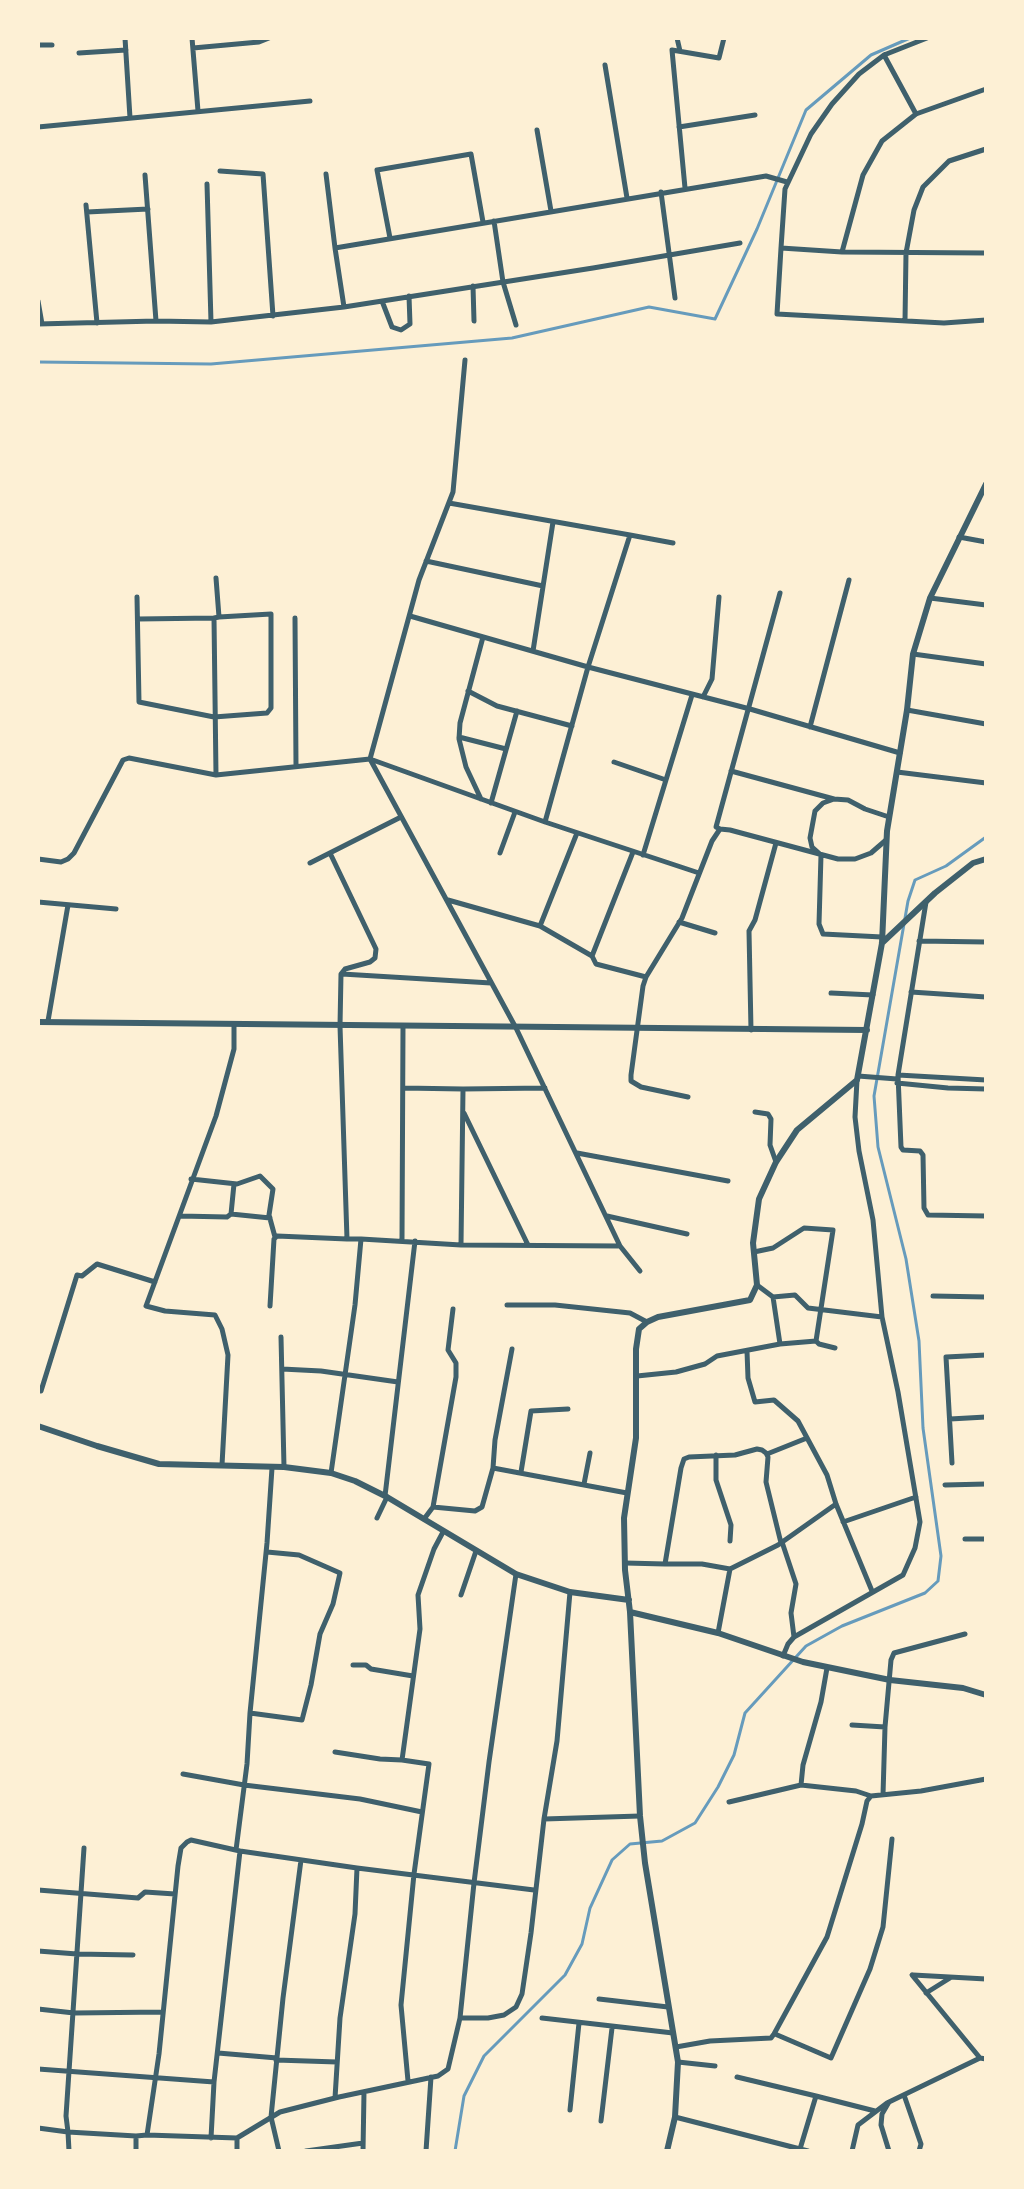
<!DOCTYPE html>
<html>
<head>
<meta charset="utf-8">
<style>
  body { margin:0 }
  #map { position:relative; width:1024px; height:2189px; overflow:hidden; background:#fdf0d5; font-family:"Times New Roman",serif }
  canvas { display:block }
  .frame { position:absolute; inset:0; border:40px solid #fdf0d5; pointer-events:none }
</style>
</head>
<body>
<div id="map">
<canvas width="1024" height="2189"></canvas>
<div class="frame"></div>
</div>
<script>
const g = document.querySelector('canvas').getContext('2d');
g.lineJoin = 'round';
const toPath = rows => new Path2D(rows.map(r => 'M' + r).join(''));
function stroke(path, color, width, dash) { g.strokeStyle = color; g.lineWidth = width; g.lineCap = dash ? 'butt' : 'round'; g.setLineDash(dash || []); g.stroke(path); }
stroke(toPath([
  [38,362,211,364,512,338,649,307,715,319,757,229,806,110,871,55,910,38],
  [455,2151,464,2096,484,2056,565,1975,582,1944,590,1908,612,1860,630,1844,662,1841,695,1823,718,1787,734,1755,745,1713,806,1646,842,1626,925,1593,938,1581,941,1556,923,1428,919,1341,906,1259,878,1147,874,1096,908,901,915,880,946,866,986,837]
]), '#669bbc', 3);
stroke(toPath([
  [125,38,130,118],
  [192,38,198,111],
  [677,38,680,51],
  [38,45,52,45],
  [193,48,259,42,269,38],
  [79,53,126,50],
  [884,55,927,38],
  [605,65,627,198],
  [986,89,916,114,882,141,863,175,842,252,986,253],
  [38,127,310,101],
  [679,127,755,115],
  [537,130,551,211],
  [220,171,263,174,273,316],
  [326,174,335,248],
  [145,175,156,321],
  [207,184,211,322],
  [685,188,672,50,719,58,724,38],
  [661,192,675,298],
  [86,205,97,323],
  [87,212,148,209],
  [494,221,503,282,516,325],
  [390,238,377,170,471,154,483,222],
  [781,248,777,314,944,323,986,320],
  [842,252,781,248,785,189,811,134,832,104,859,74,884,55,916,114],
  [473,286,474,321],
  [38,301,42,324],
  [382,301,392,327,401,330,410,324,409,296],
  [344,307,593,268,740,243],
  [905,321,906,253,914,210,923,187,949,161,986,149],
  [38,324,156,321,211,322,344,307,335,248,766,176,787,182],
  [449,503,630,535,588,667,545,822,699,873],
  [630,535,673,543],
  [959,537,986,542],
  [426,561,543,586],
  [216,578,219,617,214,618,216,775],
  [137,597,139,702,214,717,267,713,271,708,271,614,219,617],
  [930,598,986,605],
  [410,616,588,667,750,709,900,753],
  [295,618,296,766],
  [138,619,214,618],
  [533,651,553,522],
  [913,654,986,664],
  [468,691,497,706,572,726],
  [703,697,712,679,719,597],
  [907,710,986,724],
  [810,727,849,580],
  [459,737,506,749],
  [614,762,666,780],
  [731,771,834,799],
  [897,772,986,783],
  [481,799,466,767,459,739,460,723,483,637],
  [491,803,517,711],
  [720,829,716,827,780,593],
  [577,833,540,926,592,956],
  [633,852,592,956,596,964,646,977],
  [330,853,376,949,375,958,370,962,345,969,341,974,340,1026,347,1239,361,1239,355,1305,331,1473],
  [500,853,515,812],
  [643,855,692,695],
  [38,859,61,862,68,859,74,853,123,760,129,758,216,775,370,759,545,822],
  [310,863,401,817],
  [448,900,540,926],
  [38,902,116,909],
  [926,902,898,1075,901,1147,903,1150,920,1151,923,1155,924,1208,928,1215,986,1216],
  [679,922,715,933],
  [882,937,823,934,819,924,821,855,812,847,810,838,815,811,823,803,834,799,848,800,865,809,889,817],
  [919,941,986,942],
  [342,974,491,983],
  [911,992,986,997],
  [831,993,873,995],
  [48,1021,68,905],
  [751,1030,749,931,755,920,776,843],
  [898,1075,986,1080],
  [858,1076,897,1079],
  [897,1083,948,1088,986,1089],
  [403,1088,463,1089],
  [688,1097,641,1087,631,1081,631,1075,643,986,646,977,682,918,712,841,720,829,730,830,838,859,855,859,871,853,886,840],
  [755,1112,768,1114,771,1119,770,1145,776,1162],
  [464,1113,528,1245],
  [577,1153,728,1181],
  [191,1179,237,1184,260,1176,273,1189,269,1215,275,1237],
  [231,1214,234,1184],
  [180,1216,227,1217,231,1214,270,1218],
  [607,1216,687,1234],
  [361,1239,461,1245,620,1246,516,1028,370,759,419,580,453,492,465,360],
  [402,1240,403,1026],
  [461,1245,463,1089,545,1088],
  [620,1246,640,1271],
  [754,1252,773,1248,804,1228,833,1230,816,1341],
  [933,1296,986,1297],
  [773,1297,795,1295,808,1308,882,1317],
  [507,1305,555,1305,630,1313,647,1322],
  [270,1306,274,1239,277,1236,347,1239],
  [281,1337,284,1467],
  [780,1344,816,1341,819,1344,835,1348],
  [747,1351,748,1378,755,1402,774,1400,798,1421,827,1475,836,1504,872,1591],
  [282,1369,321,1371,398,1382],
  [637,1376,676,1372,705,1364,717,1356,780,1344,773,1297,757,1285],
  [41,1391,77,1275,82,1276,97,1264,155,1282],
  [950,1419,986,1417],
  [767,1454,807,1438],
  [716,1455,716,1480,731,1525,730,1541],
  [952,1463,946,1357,986,1355],
  [222,1465,228,1355,222,1329,215,1315,165,1311,146,1306,216,1116,234,1049,234,1024],
  [493,1468,495,1440,512,1349],
  [521,1472,531,1411,568,1409],
  [584,1484,590,1453],
  [945,1485,986,1484],
  [385,1496,415,1241],
  [433,1507,456,1377,456,1363,448,1350,453,1309],
  [377,1518,387,1497],
  [424,1519,433,1507,475,1511,482,1507,493,1468,627,1493],
  [843,1522,916,1497],
  [965,1539,986,1539],
  [782,1542,796,1584,791,1613,794,1637],
  [625,1563,665,1564,681,1468,684,1459,689,1457,735,1455,757,1449,762,1450,766,1453,768,1457,766,1482,781,1543],
  [665,1564,702,1564,730,1569],
  [461,1595,476,1551],
  [718,1633,730,1569,778,1545,836,1504],
  [783,1656,788,1644,794,1637,903,1575,915,1548,920,1522,898,1392,882,1317,873,1220,859,1151,855,1117,857,1080],
  [353,1665,366,1665,371,1669,413,1676],
  [250,1713,302,1720,311,1685,320,1634,333,1604,340,1573,299,1555,267,1552],
  [852,1725,885,1727],
  [335,1752,380,1759,402,1760],
  [183,1774,244,1785,360,1799,422,1812],
  [801,1785,856,1791,871,1796],
  [883,1795,885,1727,891,1660,894,1653,965,1634],
  [729,1802,801,1785,803,1765,821,1702,827,1668],
  [544,1819,640,1816],
  [84,1848,66,2116,68,2132,136,2136,147,2135,237,2138,280,2112,339,2097,438,2076,448,2069,460,2018,488,2018,504,2015,516,2007,522,1994,531,1933,544,1819,557,1741,570,1592],
  [236,1850,247,1764,250,1713,267,1543,272,1468],
  [38,1890,138,1898,145,1892,175,1894],
  [38,1951,77,1954,133,1955],
  [912,1975,980,2058],
  [913,1975,986,1979],
  [926,1993,950,1978],
  [599,1999,668,2007],
  [38,2009,74,2013,163,2012],
  [460,2018,474,1883,489,1762,516,1574],
  [542,2018,673,2033],
  [775,2034,831,2058,870,1969,883,1927,892,1839],
  [676,2047,710,2041,771,2038,774,2034,827,1937,862,1824,867,1801,871,1796,921,1791,986,1779],
  [218,2053,277,2058],
  [276,2060,337,2062],
  [678,2062,715,2066],
  [38,2069,214,2082],
  [737,2077,816,2096,800,2149],
  [408,2081,401,2005,414,1874,429,1764,402,1760,420,1629,418,1595,434,1549,443,1532],
  [904,2095,921,2144,919,2151],
  [816,2096,875,2111],
  [335,2098,340,2018,355,1914,357,1868],
  [570,2110,579,2023],
  [675,2117,808,2151],
  [601,2121,612,2028],
  [38,2128,68,2132,69,2151],
  [147,2135,159,2054,178,1866,181,1848,187,1842,191,1840,240,1851,357,1868,534,1890],
  [211,2138,214,2082,240,1851],
  [237,2138,237,2151],
  [136,2151,136,2136],
  [279,2151,271,2117,283,1998,301,1860],
  [306,2151,363,2143],
  [363,2151,364,2092],
  [426,2151,431,2077],
  [852,2151,858,2125,887,2103],
  [889,2151,881,2125,882,2114,889,2102,980,2058,986,2059]
]), '#3f606c', 5);
stroke(toPath([
  [882,943,935,893,973,863,986,859],
  [38,1022,867,1030],
  [38,1426,97,1446,159,1464,284,1467,331,1473,355,1481,387,1497,516,1574,570,1592,629,1600],
  [630,1612,718,1633,803,1662,890,1680,963,1688,986,1695],
  [667,2151,675,2117,678,2062,645,1863,640,1816,630,1612,625,1570,624,1518,636,1438,636,1349,639,1329,647,1322,658,1317,750,1300,757,1285,753,1243,759,1199,776,1162,797,1130,857,1080,882,943,887,831,907,710,913,654,930,598,986,484]
]), '#3f606c', 6);
</script>
</body>
</html>
